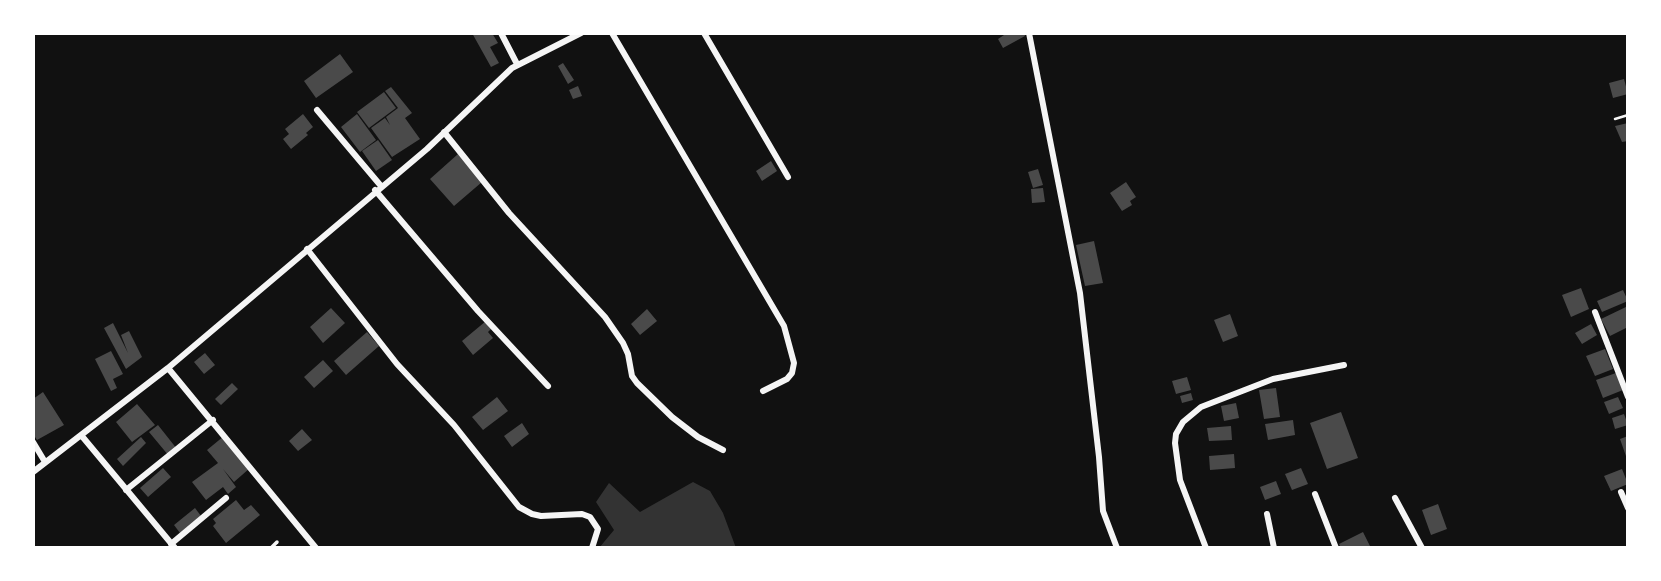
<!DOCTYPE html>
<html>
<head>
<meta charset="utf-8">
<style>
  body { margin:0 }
  #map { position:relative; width:1661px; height:581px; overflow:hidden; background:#111; font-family:Rubik,sans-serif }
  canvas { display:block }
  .frame { position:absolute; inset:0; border:35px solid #fff; pointer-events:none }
</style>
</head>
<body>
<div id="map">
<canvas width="1661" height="581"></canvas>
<div class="frame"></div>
</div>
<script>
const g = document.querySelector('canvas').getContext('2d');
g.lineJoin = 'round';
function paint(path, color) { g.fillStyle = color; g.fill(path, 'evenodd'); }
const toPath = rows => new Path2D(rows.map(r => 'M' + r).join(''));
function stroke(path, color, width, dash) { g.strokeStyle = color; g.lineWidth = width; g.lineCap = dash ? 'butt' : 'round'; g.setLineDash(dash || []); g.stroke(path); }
paint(toPath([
  [693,482,710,491,723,513,736,548,599,548,614,530,596,502,609,483,640,512]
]), '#333');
paint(toPath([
  [472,33,492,33,498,43,490,47,499,63,491,67],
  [1007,33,1024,33,1025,36,1003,48,998,39],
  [340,54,353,72,316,98,304,81],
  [563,63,574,80,568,84,558,66],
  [1624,79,1628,94,1613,98,1609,83],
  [578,86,582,96,573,99,569,90],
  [391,87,412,113,405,118,420,139,392,157,371,128,385,118,390,125,386,117,398,108,385,91],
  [384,92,396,108,369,128,357,112],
  [303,114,313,127,306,133,308,135,291,149,283,139,289,134,285,129],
  [357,114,376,140,360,152,341,127],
  [1628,123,1628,141,1622,142,1615,126],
  [378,140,392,160,376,171,362,151],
  [458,154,482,182,454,206,430,179],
  [771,161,777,171,762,181,756,171],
  [1038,169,1043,185,1033,188,1028,172],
  [1126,182,1136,197,1130,201,1132,205,1122,211,1110,193],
  [1043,188,1045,202,1032,203,1031,189],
  [1094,241,1103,283,1085,286,1076,245],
  [1581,288,1589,309,1571,317,1562,295],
  [1623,290,1628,301,1602,312,1597,301],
  [1628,306,1628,327,1610,336,1601,319],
  [331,308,345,323,323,343,310,327],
  [647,309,657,321,640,335,631,324],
  [1230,314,1238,336,1223,342,1214,320],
  [486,321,492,328,488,332,493,338,473,355,462,341],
  [113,323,128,353,121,335,129,331,142,357,126,369,104,328],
  [1591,324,1597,335,1582,344,1575,333],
  [367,332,379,346,346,375,334,361],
  [1605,349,1613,369,1595,376,1586,356],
  [111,351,123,374,113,379,117,388,111,391,95,359],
  [205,353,215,365,204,374,194,362],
  [323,360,333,371,314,388,304,377],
  [1616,373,1623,390,1603,398,1596,380],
  [1187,377,1191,390,1176,394,1172,381],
  [232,383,238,389,221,405,215,399],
  [1276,388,1280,417,1264,419,1259,390],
  [43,392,64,425,37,440,33,434,33,399],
  [1191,393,1193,400,1182,403,1180,396],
  [497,397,508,411,483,430,472,417],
  [1618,397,1623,408,1609,414,1604,402],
  [1236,403,1239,418,1224,421,1221,406],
  [137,404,155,425,132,442,116,422],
  [1341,412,1358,458,1327,469,1310,423],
  [1624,414,1628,425,1615,429,1612,418],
  [1293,420,1295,435,1268,440,1265,424],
  [522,423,529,434,512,447,504,436],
  [158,425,177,449,169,456,149,432],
  [1231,426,1232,440,1209,441,1207,428],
  [302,429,312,440,298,451,289,441],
  [224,436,250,468,234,482,223,469,236,487,228,494,223,487,206,500,192,482,218,463,207,450],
  [1628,436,1628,458,1627,459,1620,439],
  [141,437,146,443,123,466,117,459],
  [1234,454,1235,468,1210,470,1209,456],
  [163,468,171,477,148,497,140,488],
  [1301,468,1308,484,1292,490,1285,474],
  [1622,469,1628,484,1611,491,1604,476],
  [1276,481,1281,494,1265,500,1260,487],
  [236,500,244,510,251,505,260,515,226,543,213,526,216,523,213,519],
  [1438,504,1447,529,1431,535,1422,510],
  [195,508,201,516,180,533,174,525],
  [1363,532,1370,546,1341,548,1339,544]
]), '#4a4a4a');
stroke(toPath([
  [1615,119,1628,115]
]), '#f5f5f5', 2.5);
stroke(toPath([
  [271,548,277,542]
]), '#f5f5f5', 3.5);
stroke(toPath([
  [501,33,517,64],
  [612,33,784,326,794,363,792,373,787,379,763,391],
  [704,33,788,177],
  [1029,33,1080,293,1099,457,1103,511,1117,548],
  [317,110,381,186],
  [444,132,509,213,605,317,623,343,628,354,632,376,637,383,672,417,698,437,723,450],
  [375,190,478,311,548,386],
  [307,249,397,364,454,425,519,507,532,514,541,516,582,514,590,517,598,529,592,548],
  [1595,312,1628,397],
  [168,368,316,548],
  [81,435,175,548],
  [33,442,45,462],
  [33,472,168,368,427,149,512,68,581,33],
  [126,490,213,420],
  [1621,492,1628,508],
  [1315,494,1336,548],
  [1395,498,1422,548],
  [1267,514,1274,548],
  [171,544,226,498],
  [1206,548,1180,480,1175,443,1176,434,1183,422,1201,407,1273,379,1344,365]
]), '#f5f5f5', 6);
</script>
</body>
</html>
